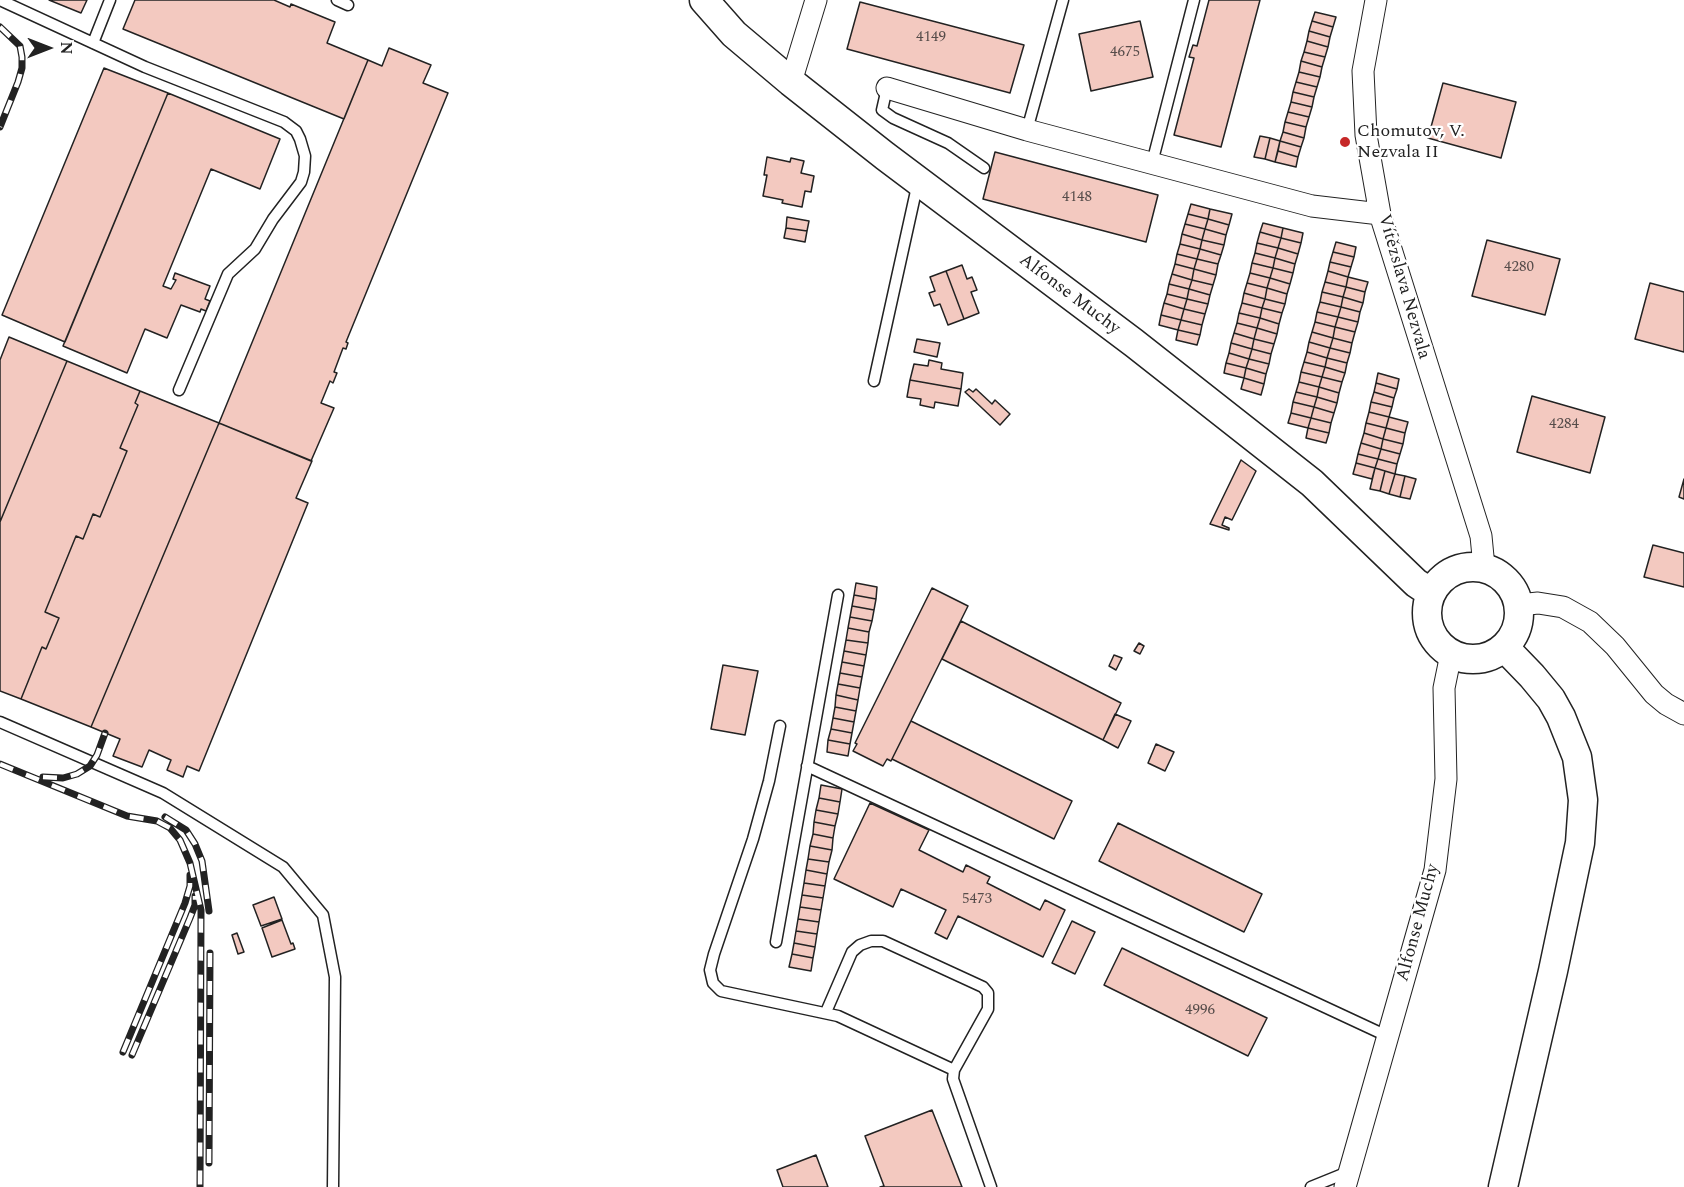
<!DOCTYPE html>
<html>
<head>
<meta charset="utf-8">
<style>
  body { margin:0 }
  #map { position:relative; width:1684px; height:1187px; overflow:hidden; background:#fff; font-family:Spectral,serif }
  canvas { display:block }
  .north { position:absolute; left:18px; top:18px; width:60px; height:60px; -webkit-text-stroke:4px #fff; paint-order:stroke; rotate:90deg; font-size:16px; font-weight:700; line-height:24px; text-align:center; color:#222 }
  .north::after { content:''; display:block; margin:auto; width:21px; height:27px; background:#222; clip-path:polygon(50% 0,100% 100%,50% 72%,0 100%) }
</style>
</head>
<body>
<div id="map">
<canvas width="1684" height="1187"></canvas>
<div class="north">N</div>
</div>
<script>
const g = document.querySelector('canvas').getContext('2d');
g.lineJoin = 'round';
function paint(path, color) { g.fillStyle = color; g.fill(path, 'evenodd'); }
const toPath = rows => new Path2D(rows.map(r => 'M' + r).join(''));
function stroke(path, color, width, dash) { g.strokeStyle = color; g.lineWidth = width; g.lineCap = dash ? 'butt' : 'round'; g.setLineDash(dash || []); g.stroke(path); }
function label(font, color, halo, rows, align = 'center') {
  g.font = font + ' Spectral,serif'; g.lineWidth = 4.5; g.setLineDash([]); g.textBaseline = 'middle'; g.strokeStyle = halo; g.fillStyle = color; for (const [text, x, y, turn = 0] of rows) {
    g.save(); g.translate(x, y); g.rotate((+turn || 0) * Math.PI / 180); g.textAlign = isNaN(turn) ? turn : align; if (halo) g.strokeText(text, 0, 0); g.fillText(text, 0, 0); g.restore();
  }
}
const building = toPath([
  [49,0,87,0,81,13,49,0],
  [135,0,274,0,290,7,291,4,335,22,327,43,368,60,344,119,123,29,135,0],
  [1209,0,1260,0,1221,147,1174,135,1194,58,1189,57,1193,45,1197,46,1209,0],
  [860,2,1024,45,1010,93,847,49,860,2],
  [1315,12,1336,17,1333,27,1312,21,1315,12],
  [1140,21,1153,77,1091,91,1079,34,1140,21],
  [1312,21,1333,27,1330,37,1309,31,1312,21],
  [1309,31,1330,37,1328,47,1307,41,1309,31],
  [1307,41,1328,47,1325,57,1304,52,1307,41],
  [389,48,431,65,423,83,448,93,346,342,348,343,346,349,343,348,334,372,337,373,333,383,330,381,321,403,334,408,311,461,219,423,368,60,382,66,389,48],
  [1304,52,1325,57,1322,67,1301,61,1304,52],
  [1301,61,1322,67,1320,77,1299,72,1301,61],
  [104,68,168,93,65,342,2,315,104,68],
  [1299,72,1320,77,1317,87,1296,82,1299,72],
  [1296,82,1317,87,1314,97,1293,92,1296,82],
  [1443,83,1516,102,1501,158,1428,138,1443,83],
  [1293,92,1314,97,1312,107,1291,102,1293,92],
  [168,93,280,139,260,189,211,169,163,286,171,289,176,280,173,279,175,273,210,286,205,299,210,301,206,311,201,309,200,312,181,305,167,338,145,329,127,373,63,346,168,93],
  [1291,102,1312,107,1309,117,1288,112,1291,102],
  [1288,112,1309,117,1306,127,1285,122,1288,112],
  [1285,122,1306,127,1304,138,1283,132,1285,122],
  [1283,132,1304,138,1301,147,1280,141,1283,132],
  [1260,136,1270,138,1265,159,1254,157,1260,136],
  [1270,138,1280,141,1275,162,1265,159,1270,138],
  [1280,141,1301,147,1298,157,1278,151,1280,141],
  [1278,151,1298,157,1296,167,1275,162,1278,151],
  [995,152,1158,195,1146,242,983,199,995,152],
  [767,157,790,162,791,158,804,161,801,173,814,176,811,192,805,191,802,207,782,203,783,200,763,196,767,175,764,175,767,157],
  [1191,204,1210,209,1208,219,1188,214,1191,204],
  [1210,209,1232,214,1229,225,1208,219,1210,209],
  [1188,214,1208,219,1205,229,1185,224,1188,214],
  [787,217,809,221,807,231,786,228,787,217],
  [1208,219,1229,225,1226,235,1205,229,1208,219],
  [1263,223,1283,228,1281,238,1260,232,1263,223],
  [1185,224,1205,229,1202,240,1182,234,1185,224],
  [786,228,807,231,805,242,784,238,786,228],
  [1283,228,1303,233,1301,243,1281,238,1283,228],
  [1205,229,1226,235,1224,245,1202,240,1205,229],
  [1260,232,1281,238,1278,248,1257,243,1260,232],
  [1182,234,1202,240,1200,249,1180,244,1182,234],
  [1281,238,1301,243,1298,254,1278,248,1281,238],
  [1202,240,1224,245,1221,255,1200,249,1202,240],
  [1487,240,1560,259,1545,315,1472,296,1487,240],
  [1336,242,1356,247,1354,257,1333,252,1336,242],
  [1257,243,1278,248,1275,258,1255,253,1257,243],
  [1180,244,1200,249,1197,259,1177,254,1180,244],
  [1278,248,1298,254,1295,264,1275,258,1278,248],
  [1200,249,1221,255,1218,264,1197,259,1200,249],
  [1333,252,1354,257,1351,267,1330,262,1333,252],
  [1255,253,1275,258,1273,268,1252,263,1255,253],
  [1177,254,1197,259,1194,269,1175,264,1177,254],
  [1275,258,1295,264,1293,273,1273,268,1275,258],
  [1197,259,1218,264,1216,275,1194,269,1197,259],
  [1330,262,1351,267,1348,277,1328,271,1330,262],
  [1252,263,1273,268,1270,278,1250,273,1252,263],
  [1175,264,1194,269,1192,280,1172,274,1175,264],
  [962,265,967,279,972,277,977,290,971,292,979,313,964,319,946,271,962,265],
  [1273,268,1293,273,1290,284,1270,278,1273,268],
  [1194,269,1216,275,1213,285,1192,280,1194,269],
  [946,271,964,319,948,325,940,304,934,306,929,293,935,291,930,277,946,271],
  [1328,271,1348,277,1346,287,1325,282,1328,271],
  [1250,273,1270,278,1267,288,1247,283,1250,273],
  [1172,274,1192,280,1189,289,1169,284,1172,274],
  [1348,277,1368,282,1365,292,1346,287,1348,277],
  [1270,278,1290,284,1287,294,1267,288,1270,278],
  [1192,280,1213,285,1210,295,1189,289,1192,280],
  [1325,282,1346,287,1343,297,1322,292,1325,282],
  [1247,283,1267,288,1265,299,1244,293,1247,283],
  [1650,283,1684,292,1684,352,1635,339,1650,283],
  [1169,284,1189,289,1187,299,1167,294,1169,284],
  [1346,287,1365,292,1363,303,1343,297,1346,287],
  [1267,288,1287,294,1285,304,1265,299,1267,288],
  [1189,289,1210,295,1208,304,1187,299,1189,289],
  [1322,292,1343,297,1341,307,1320,302,1322,292],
  [1244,293,1265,299,1262,308,1242,303,1244,293],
  [1167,294,1187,299,1184,309,1164,303,1167,294],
  [1343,297,1363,303,1360,312,1341,307,1343,297],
  [1187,299,1208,304,1205,314,1184,309,1187,299],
  [1265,299,1285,304,1282,313,1262,308,1265,299],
  [1320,302,1341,307,1338,317,1317,312,1320,302],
  [1164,303,1184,309,1181,320,1161,315,1164,303],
  [1242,303,1262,308,1260,318,1239,313,1242,303],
  [1341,307,1360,312,1358,322,1338,317,1341,307],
  [1262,308,1282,313,1279,324,1260,318,1262,308],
  [1184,309,1205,314,1202,325,1181,320,1184,309],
  [1317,312,1338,317,1335,327,1315,322,1317,312],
  [1239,313,1260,318,1257,328,1237,323,1239,313],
  [1161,315,1181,320,1178,330,1159,325,1161,315],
  [1338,317,1358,322,1355,332,1335,327,1338,317],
  [1260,318,1279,324,1277,334,1257,328,1260,318],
  [1181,320,1202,325,1200,335,1178,330,1181,320],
  [1315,322,1335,327,1333,338,1312,332,1315,322],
  [1237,323,1257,328,1254,339,1234,333,1237,323],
  [1335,327,1355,332,1352,343,1333,338,1335,327],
  [1257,328,1277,334,1274,344,1254,339,1257,328],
  [1178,330,1200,335,1197,345,1176,340,1178,330],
  [1312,332,1333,338,1330,348,1309,342,1312,332],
  [1234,333,1254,339,1252,349,1231,343,1234,333],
  [9,337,67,361,0,522,0,360,9,337],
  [1333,338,1352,343,1350,353,1330,348,1333,338],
  [917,339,940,343,937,357,914,352,917,339],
  [1254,339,1274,344,1271,354,1252,349,1254,339],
  [1309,342,1330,348,1327,358,1307,352,1309,342],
  [1231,343,1252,349,1249,359,1229,353,1231,343],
  [1330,348,1350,353,1347,363,1327,358,1330,348],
  [1252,349,1271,354,1269,364,1249,359,1252,349],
  [1307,352,1327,358,1325,367,1304,362,1307,352],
  [1229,353,1249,359,1246,368,1226,363,1229,353],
  [1327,358,1347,363,1345,373,1325,367,1327,358],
  [1249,359,1269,364,1266,374,1246,368,1249,359],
  [929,360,942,363,941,369,963,373,961,389,910,380,914,364,928,366,929,360],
  [67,361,140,391,135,403,138,405,120,448,127,451,100,517,93,514,83,539,76,536,45,612,59,618,46,649,42,647,21,699,0,691,0,522,67,361],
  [1304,362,1325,367,1322,377,1301,372,1304,362],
  [1226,363,1246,368,1244,378,1224,373,1226,363],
  [1325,367,1345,373,1342,382,1322,377,1325,367],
  [1246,368,1266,374,1264,384,1244,378,1246,368],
  [1301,372,1322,377,1319,387,1299,382,1301,372],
  [1378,373,1399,379,1397,389,1376,383,1378,373],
  [1322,377,1342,382,1339,393,1319,387,1322,377],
  [1244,378,1264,384,1261,395,1241,389,1244,378],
  [910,380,961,389,958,406,935,402,934,408,920,405,921,399,907,397,910,380],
  [1299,382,1319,387,1317,397,1296,392,1299,382],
  [1376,383,1397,389,1394,398,1374,392,1376,383],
  [1319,387,1339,393,1337,403,1317,397,1319,387],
  [969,389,973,392,976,389,992,404,995,400,1010,414,1000,425,965,392,969,389],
  [140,391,219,423,91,727,21,699,42,647,46,649,59,618,45,612,76,536,83,539,93,514,100,517,127,451,120,448,138,405,135,403,140,391],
  [1296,392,1317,397,1314,407,1293,402,1296,392],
  [1374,392,1394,398,1392,407,1371,402,1374,392],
  [1532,396,1605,417,1590,473,1517,452,1532,396],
  [1317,397,1337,403,1334,413,1314,407,1317,397],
  [1293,402,1314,407,1311,418,1291,413,1293,402],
  [1371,402,1392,407,1389,417,1369,412,1371,402],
  [1314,407,1334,413,1331,423,1311,418,1314,407],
  [1369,412,1389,417,1386,428,1366,423,1369,412],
  [1291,413,1311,418,1308,428,1288,423,1291,413],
  [1389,417,1408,422,1405,433,1386,428,1389,417],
  [1311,418,1331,423,1329,433,1308,428,1311,418],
  [219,423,312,461,296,498,308,503,199,771,187,766,183,777,167,770,171,760,149,750,142,767,113,756,120,739,91,727,219,423],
  [1366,423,1386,428,1383,439,1364,433,1366,423],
  [1308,428,1329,433,1326,443,1306,438,1308,428],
  [1386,428,1405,433,1403,444,1383,439,1386,428],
  [1364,433,1383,439,1381,449,1361,443,1364,433],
  [1383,439,1403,444,1400,454,1381,449,1383,439],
  [1361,443,1381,449,1378,459,1358,454,1361,443],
  [1381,449,1400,454,1397,464,1378,459,1381,449],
  [1358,454,1378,459,1375,468,1356,463,1358,454],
  [1378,459,1397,464,1395,474,1375,468,1378,459],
  [1241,460,1256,471,1232,520,1225,517,1222,525,1229,528,1229,530,1210,524,1241,460],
  [1356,463,1375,468,1372,479,1353,474,1356,463],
  [1375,468,1385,471,1380,491,1370,489,1375,468],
  [1385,471,1395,474,1389,494,1380,491,1385,471],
  [1395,474,1405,476,1400,497,1389,494,1395,474],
  [1405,476,1416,479,1410,499,1400,497,1405,476],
  [1684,479,1684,499,1679,497,1684,479],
  [1653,545,1684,553,1684,587,1644,577,1653,545],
  [856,583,877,587,876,599,854,595,856,583],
  [932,588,968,606,891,761,887,759,883,766,853,751,857,744,855,743,932,588],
  [854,595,876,599,874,610,852,606,854,595],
  [852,606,874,610,872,621,850,617,852,606],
  [850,617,872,621,869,632,848,628,850,617],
  [961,621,1121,703,1103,740,942,659,961,621],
  [848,628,869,632,868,643,846,640,848,628],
  [846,640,868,643,866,655,844,651,846,640],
  [1139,643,1144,646,1140,654,1134,651,1139,643],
  [844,651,866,655,864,666,842,662,844,651],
  [1114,655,1122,658,1116,670,1109,666,1114,655],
  [842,662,864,666,862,677,840,673,842,662],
  [723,665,758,671,745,735,711,729,723,665],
  [840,673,862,677,860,688,838,684,840,673],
  [838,684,860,688,858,700,836,695,838,684],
  [836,695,858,700,856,711,835,707,836,695],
  [835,707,856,711,854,722,833,718,835,707],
  [1115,714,1131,721,1118,748,1103,740,1115,714],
  [833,718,854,722,852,733,831,729,833,718],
  [911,721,1072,801,1054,839,892,759,911,721],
  [831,729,852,733,850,744,828,740,831,729],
  [828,740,850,744,848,756,827,752,828,740],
  [1156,744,1174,752,1165,771,1148,763,1156,744],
  [821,785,842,789,840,802,819,798,821,785],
  [819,798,840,802,838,814,816,810,819,798],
  [870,803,929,830,919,850,963,872,966,865,990,877,987,883,1040,910,1045,900,1065,910,1043,957,958,916,947,939,935,933,946,910,901,889,893,907,834,879,870,803],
  [816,810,838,814,835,826,814,822,816,810],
  [814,822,835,826,833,838,813,834,814,822],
  [1118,823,1262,894,1244,932,1099,861,1118,823],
  [813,834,833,838,832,850,810,846,813,834],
  [810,846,832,850,829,862,808,859,810,846],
  [808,859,829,862,827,874,806,870,808,859],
  [806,870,827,874,825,886,804,883,806,870],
  [804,883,825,886,823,898,802,895,804,883],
  [802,895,823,898,821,910,800,907,802,895],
  [274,897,282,919,261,926,253,905,274,897],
  [800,907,821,910,819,922,798,919,800,907],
  [798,919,819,922,817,934,796,931,798,919],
  [282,920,291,944,293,943,295,949,272,957,262,928,282,920],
  [1072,921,1095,932,1075,974,1052,963,1072,921],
  [796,931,817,934,815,947,794,943,796,931],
  [237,933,244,952,238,954,232,935,237,933],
  [794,943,815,947,813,958,792,954,794,943],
  [1122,948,1267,1018,1248,1056,1104,985,1122,948],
  [792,954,813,958,811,971,789,967,792,954],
  [932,1110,962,1187,880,1187,884,1186,865,1136,932,1110],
  [816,1155,828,1187,783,1187,777,1170,816,1155]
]);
paint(building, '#f3c9c0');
stroke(building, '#222', 1.5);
const service = toPath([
  [0,0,145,67,284,122,296,131,300,139,305,156,304,172,301,182,273,219,255,249,228,274,179,390],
  [337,0,348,5],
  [93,43,110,0],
  [887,88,882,110,893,118,948,143,984,168],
  [1027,130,1063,0],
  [1152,163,1194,0],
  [874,381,918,182],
  [0,722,163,793,283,867,323,915,335,977,333,1187],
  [780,726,769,781,753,839,714,954,710,970,713,983,721,991,838,1016,954,1070],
  [807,766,1387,1036],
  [776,942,838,595],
  [826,1012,852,952,860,945,871,941,883,941,983,987,988,993,988,1009,954,1070,953,1079,991,1187],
  [1311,1187,1348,1172]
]);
const minor = toPath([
  [1376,0,1363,71,1366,135,1380,214,1481,536,1484,567],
  [791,82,816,0],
  [887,88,1027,130,1312,206,1380,214],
  [1519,605,1538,603,1563,607,1590,622,1615,646,1654,694,1666,704,1684,714],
  [1345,1187,1435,870,1446,779,1444,688,1451,654]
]);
const secondary = toPath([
  [704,0,734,34,791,82,885,156,1134,343,1312,483,1416,583,1431,593],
  '1427 613a46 46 0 1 1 92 0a46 46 0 1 1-92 0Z',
  [1503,1187,1553,971,1580,843,1583,800,1577,757,1561,717,1551,699,1532,676,1504,647]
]);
stroke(service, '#222', 13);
stroke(minor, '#222', 23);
stroke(secondary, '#222', 31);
stroke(service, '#fff', 10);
stroke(minor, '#fff', 21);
stroke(secondary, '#fff', 28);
const rail = toPath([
  [0,27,20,46,22,57,22,68,18,82,0,127],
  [0,764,127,816,157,821,170,828,180,840,190,863,201,910,200,1187],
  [43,777,63,778,77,774,90,766,97,755,105,733],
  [165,817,186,830,195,844,202,861,209,911],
  [123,1052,185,903,190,886,190,875],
  [132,1055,190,918,195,905,195,896],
  [209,1163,210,953]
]);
stroke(rail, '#222', 7);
stroke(rail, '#fff', 4.5, [14]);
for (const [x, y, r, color] of [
  [1345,142,6,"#c62828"]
]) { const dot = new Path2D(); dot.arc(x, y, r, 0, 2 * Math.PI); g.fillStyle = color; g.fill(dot); stroke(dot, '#fff', 2); }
label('15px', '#564c4a', null, [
  ["4149",931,38],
  ["4675",1125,53],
  ["4148",1077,198],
  ["4280",1519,268],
  ["4284",1564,425],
  ["5473",977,900],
  ["4996",1200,1011]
]);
label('18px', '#222', '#fff', [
  ["Chomutov, V.",1357,132],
  ["Nezvala II",1357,153]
], 'left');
label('18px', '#222', '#fff', [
  ["Vítězslava Nezvala",1403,287,74],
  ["Alfonse Muchy",1069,295,37],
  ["Alfonse Muchy",1419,923,-75]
]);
</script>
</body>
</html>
